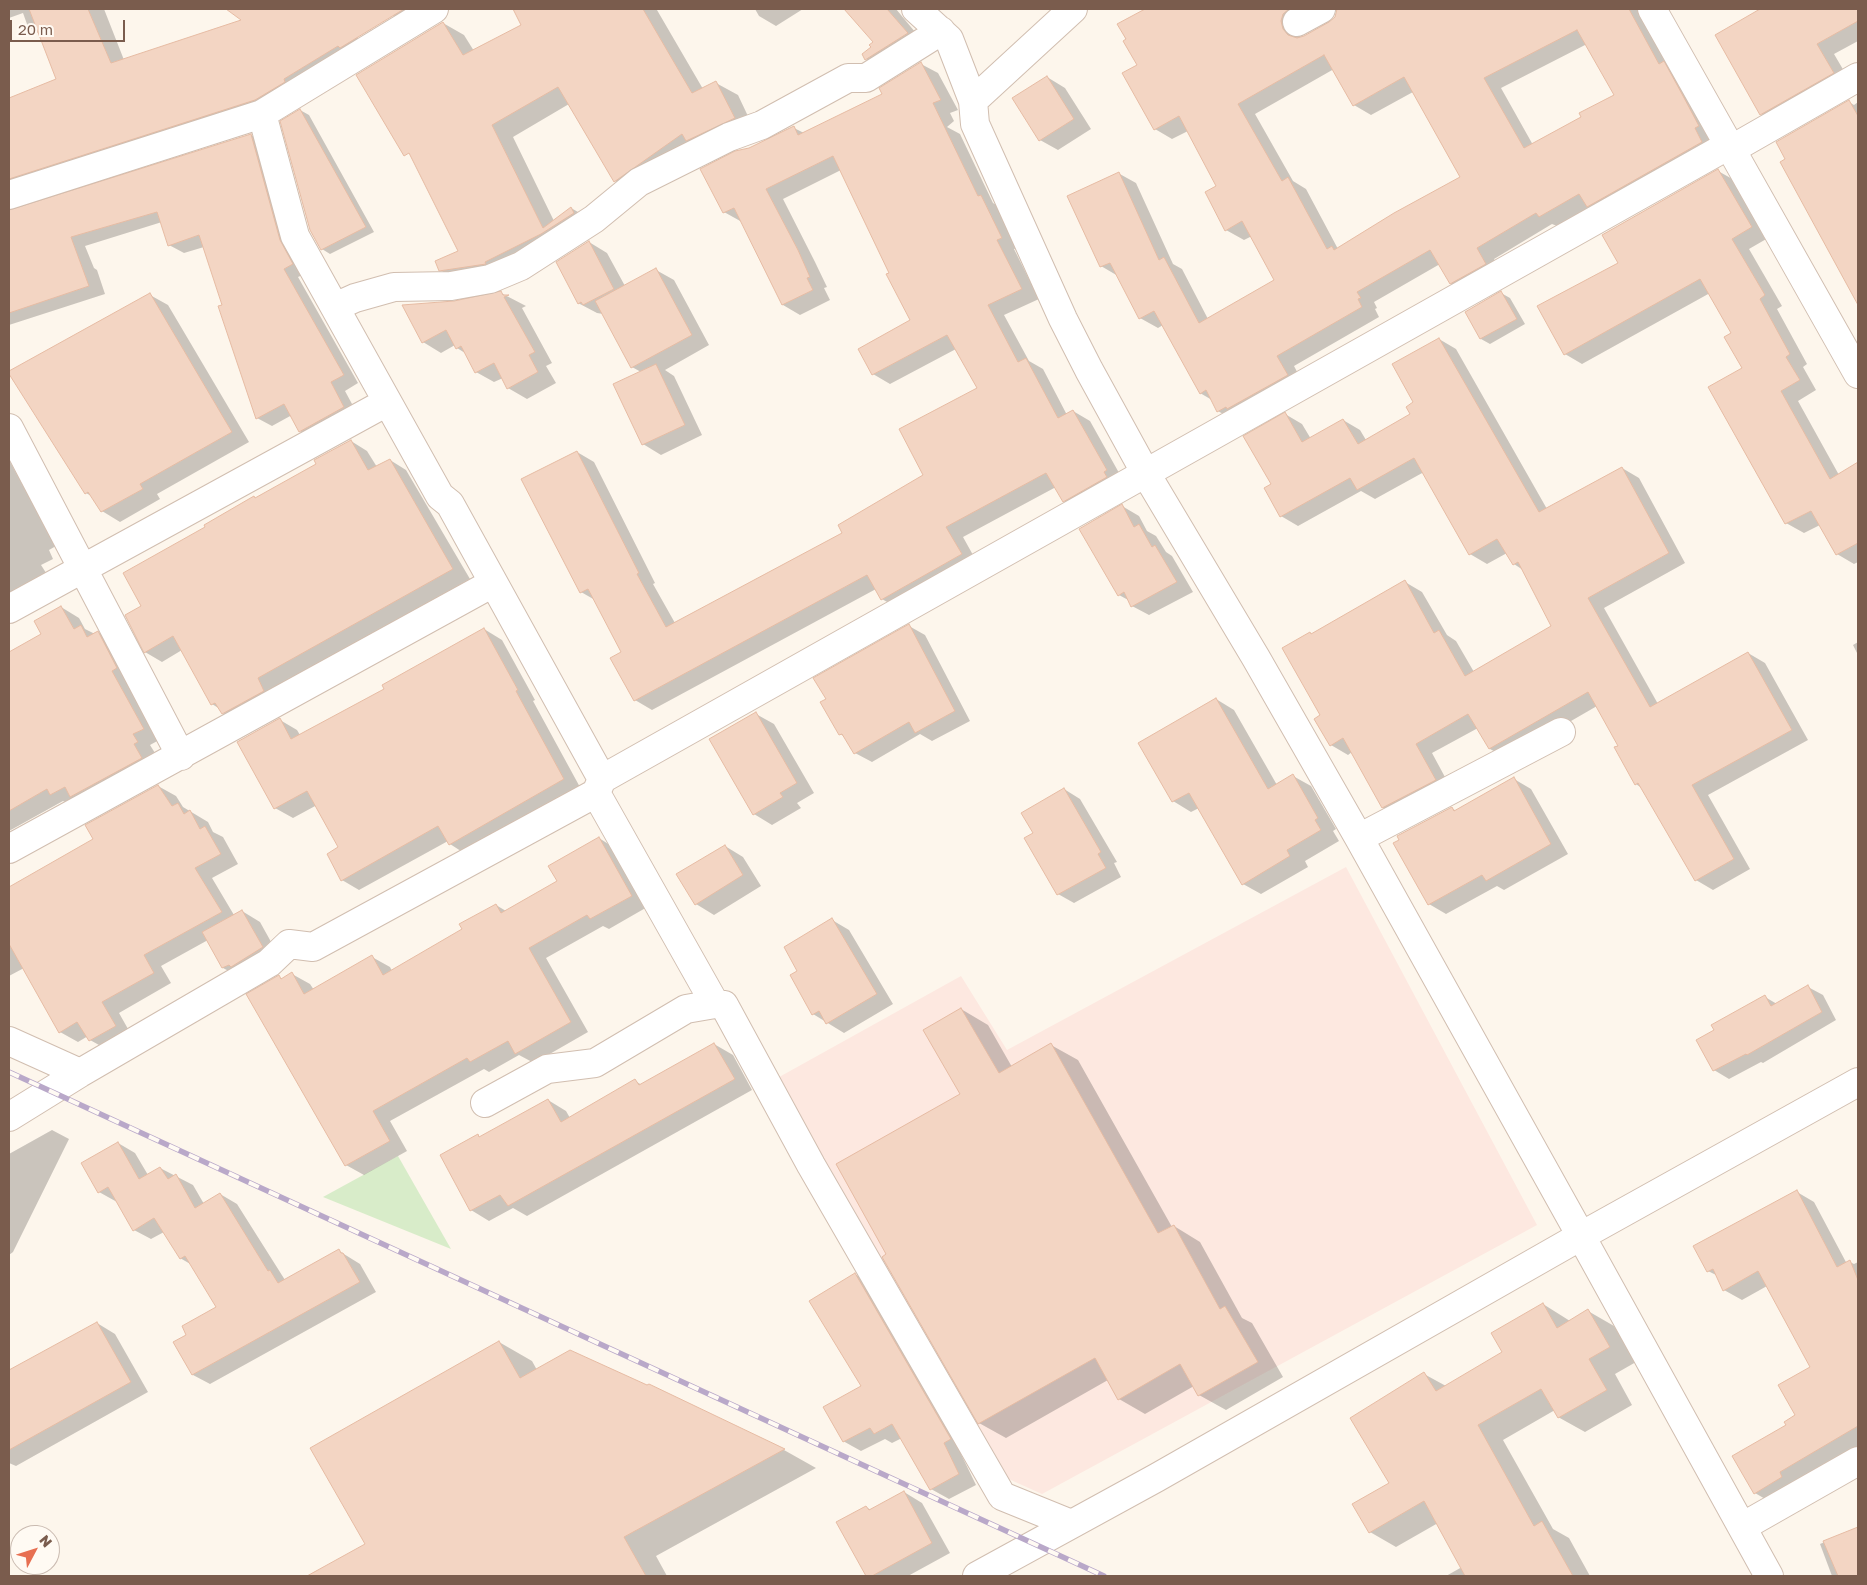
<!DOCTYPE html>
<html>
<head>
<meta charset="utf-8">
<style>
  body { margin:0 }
  #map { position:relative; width:1867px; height:1585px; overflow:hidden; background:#fdf6ec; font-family:"Golos Text",sans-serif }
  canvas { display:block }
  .frame { position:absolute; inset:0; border:10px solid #7a5c4d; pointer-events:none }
  .north { position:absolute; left:10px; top:1525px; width:50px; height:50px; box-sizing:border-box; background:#fffaf3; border:1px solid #cabbb1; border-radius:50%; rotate:50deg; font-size:14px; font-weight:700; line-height:20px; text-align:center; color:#7a5c4d }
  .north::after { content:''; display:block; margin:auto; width:18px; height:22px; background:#e76f51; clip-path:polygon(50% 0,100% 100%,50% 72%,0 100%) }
  .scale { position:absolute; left:10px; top:20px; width:115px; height:22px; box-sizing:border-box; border:2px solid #7a5c4d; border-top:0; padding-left:6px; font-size:15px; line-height:18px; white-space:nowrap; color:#7a5c4d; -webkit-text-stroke:4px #fffaf3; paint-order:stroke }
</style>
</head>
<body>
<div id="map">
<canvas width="1867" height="1585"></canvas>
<div class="frame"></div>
<div class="north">N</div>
<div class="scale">20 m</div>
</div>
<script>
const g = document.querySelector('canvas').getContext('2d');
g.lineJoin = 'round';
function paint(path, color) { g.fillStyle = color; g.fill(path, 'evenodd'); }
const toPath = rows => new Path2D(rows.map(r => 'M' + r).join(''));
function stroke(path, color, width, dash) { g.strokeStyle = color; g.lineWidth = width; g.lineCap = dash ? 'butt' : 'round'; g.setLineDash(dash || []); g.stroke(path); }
paint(toPath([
  [1346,867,1537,1225,1042,1494,1002,1476,772,1081,961,976,1007,1050]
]), '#fde8e0');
paint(toPath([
  [398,1156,451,1249,323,1197]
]), '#d8ecc9');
paint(toPath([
  [9,9,104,9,124,60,243,20,228,9,340,9,366,51,303,91,9,192,9,99,58,79,40,34,28,27,23,13,9,18],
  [390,9,442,9,413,26,393,15],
  [541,9,660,9,657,10,703,89,716,83,738,95,755,131,636,193,615,181,569,104,513,137,554,221,571,208,592,220,462,282,440,270,459,252,443,23,464,35,474,51,523,25,520,20],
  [755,9,803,9,776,26,759,16],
  [854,9,896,9,925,44,884,70,866,59,875,42,849,13],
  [1148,9,1324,9,1299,32,1300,38,1305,37,1335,18,1338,9,1359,9,1361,12,1370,18,1387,9,1398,9,1404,12,1411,9,1640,9,1719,152,1557,226,1552,224,1494,259,1502,274,1468,293,1450,283,1440,264,1374,302,1377,308,1375,309,1379,317,1294,366,1304,385,1235,421,1218,411,1212,400,1200,393,1163,325,1158,328,1140,318,1118,276,1101,266,1118,173,1136,183,1173,264,1182,269,1208,319,1276,281,1252,236,1244,240,1226,230,1218,186,1188,131,1172,139,1155,129,1138,65,1119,25],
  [1587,44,1616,95,1583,118,1533,145,1501,88],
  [1334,69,1354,105,1371,115,1413,92,1462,177,1338,249,1306,189,1293,181,1255,114],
  [1763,9,1858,9,1858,41,1834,54,1851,83,1779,124,1761,114,1716,35],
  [921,64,938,73,958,110,950,113,954,121,947,127,960,134,993,203,998,206,1018,248,1014,249,1039,299,1004,315,1029,361,1043,369,1067,415,1073,411,1090,421,1123,480,1081,511,1064,501,1056,487,963,537,978,564,899,609,882,599,876,589,652,710,635,700,623,653,595,600,581,592,577,452,594,462,655,583,653,584,675,623,843,533,924,475,978,389,956,349,890,384,873,374,912,320,841,170,783,199,815,262,827,287,824,288,830,300,800,315,783,305,742,222,724,212,750,149,794,128,804,133,884,95],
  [1047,77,1065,88,1091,129,1058,150,1040,140],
  [1849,102,1854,105,1858,102,1858,295,1852,291],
  [300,110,309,115,374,232,330,254,322,249],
  [251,135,266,144,307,273,298,277,358,383,345,391,358,415,315,440,300,431,292,415,272,426,257,418,224,306,204,247,184,253,169,245,162,222,85,246,94,268,97,270,105,294,9,325,9,284,33,276,9,211],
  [1718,171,1736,181,1768,238,1749,249,1782,306,1777,309,1807,364,1803,367,1816,390,1798,401,1839,475,1858,464,1858,562,1854,564,1837,554,1820,525,1804,533,1786,523,1732,333,1710,293,1582,364,1565,354,1619,264],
  [589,242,607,253,625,286,656,270,674,280,709,345,665,370,674,376,702,435,661,455,643,444,641,372,632,367,603,314,597,313,578,303],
  [501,293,526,306,522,308,552,363,546,366,556,383,527,399,508,388,503,378,494,382,476,372,465,353,457,348,455,345,441,353,423,342,454,303],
  [1501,293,1510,298,1525,324,1490,344,1481,339,1466,312],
  [150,295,168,305,249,442,157,494,160,499,120,522,102,511,93,497,86,493],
  [1439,339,1456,349,1547,509,1622,468,1639,478,1685,563,1604,608,1658,704,1748,653,1765,663,1808,740,1708,795,1750,869,1713,890,1696,880,1643,789,1636,784,1619,746,1597,706,1507,758,1490,749,1478,728,1432,753,1452,790,1400,817,1383,808,1352,752,1348,755,1331,745,1322,716,1310,634,1313,635,1405,582,1422,592,1447,635,1456,641,1474,672,1553,626,1523,570,1514,564,1507,553,1487,564,1470,554,1424,472,1375,499,1361,491,1298,526,1281,516,1273,485,1285,414,1302,424,1311,439,1343,420,1360,430,1366,440,1411,414],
  [351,441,367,451,377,467,390,460,406,470,470,579,274,688,239,723,223,713,220,709,212,704,182,650,162,662,145,652,143,606,256,499,318,464],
  [9,460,56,546,49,550,53,559,41,565,50,579,9,597],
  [1122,506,1139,516,1147,531,1156,536,1166,552,1172,556,1193,592,1149,615,1132,606,1130,601,1119,595],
  [61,607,79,618,85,629,95,634,98,632,116,643,161,739,150,745,155,753,151,755,159,768,69,804,63,801,9,831,9,653,43,634],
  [909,626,925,635,970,721,932,741,920,734,872,762,855,753,845,737,840,734,827,699],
  [484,629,502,640,535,700,533,701,581,789,467,855,450,844,448,841,359,890,342,880,340,847,317,805,293,818,275,808,280,720,297,730,300,735,385,689],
  [1858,642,1858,655,1853,645],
  [1216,699,1234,710,1277,785,1293,776,1311,786,1336,829,1333,831,1339,841,1305,861,1308,867,1261,894,1243,884,1199,808,1191,812,1173,801],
  [756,714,774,724,814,793,797,803,801,808,772,825,754,814],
  [1514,779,1531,789,1568,854,1504,890,1497,886,1446,914,1429,904,1452,808,1456,811],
  [158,786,176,796,183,807,208,822,213,832,223,837,238,864,212,878,234,915,242,911,260,922,280,958,242,978,223,968,208,940,161,966,171,983,119,1013,132,1036,108,1050,90,1040,88,1036,78,1042,60,1032,24,968,9,976,9,888,95,840],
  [1064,789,1080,799,1117,862,1114,863,1121,877,1074,903,1058,894,1035,833],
  [599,838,616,849,649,906,609,929,603,926,546,958,588,1032,534,1063,519,1055,489,1072,484,1069,390,1121,407,1151,364,1175,346,1165,279,977,283,979,292,974,310,984,314,990,372,957,390,967,392,971,464,930,496,905,506,911,559,882],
  [725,846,743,857,761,886,714,915,696,904],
  [832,920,849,930,893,1004,844,1033,813,1014,799,972],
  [1808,987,1823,995,1836,1020,1763,1063,1761,1062,1729,1079,1714,1070,1715,1030,1765,997,1777,1004],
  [961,1009,988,1025,1012,1067,1051,1045,1078,1060,1172,1227,1174,1226,1200,1242,1242,1318,1252,1323,1283,1377,1226,1410,1199,1395,1194,1386,1145,1414,1119,1399,1108,1380,1006,1438,979,1423,888,1255,962,1095],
  [714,1044,733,1055,752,1090,527,1216,513,1208,489,1221,471,1210,478,1136,481,1138,548,1100,566,1111,570,1118,635,1081,642,1085],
  [52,1130,69,1139,13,1252,9,1255,9,1154],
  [118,1143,135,1153,148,1175,160,1168,193,1185,204,1204,220,1194,237,1204,285,1280,339,1251,360,1264,376,1292,210,1384,193,1375,188,1335,218,1307,192,1265,180,1258,164,1232,151,1239,134,1230,117,1202,99,1192],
  [1797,1192,1814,1202,1847,1264,1850,1262,1854,1264,1858,1262,1858,1446,1796,1483,1772,1503,1755,1493,1788,1426,1797,1415,1812,1367,1767,1286,1742,1300,1724,1290,1718,1276,1708,1271],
  [855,1274,873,1285,968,1449,961,1454,976,1485,949,1499,931,1489,902,1438,892,1443,885,1439,861,1451,843,1441,863,1386],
  [1543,1304,1570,1321,1588,1311,1614,1326,1636,1362,1615,1374,1632,1405,1585,1432,1558,1417,1555,1410,1503,1440,1553,1529,1569,1538,1590,1576,1446,1576,1462,1567,1438,1523,1396,1547,1370,1532,1391,1484,1424,1374,1446,1386,1504,1352],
  [97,1323,115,1334,148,1392,16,1466,9,1463,9,1372],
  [499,1342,532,1361,537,1370,647,1387,649,1385,784,1450,816,1468,656,1556,667,1576,310,1576,366,1545],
  [904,1492,922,1503,950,1553,908,1576,867,1576,837,1523,866,1507,871,1510],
  [1858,1528,1858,1576,1832,1576,1820,1544]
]), '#0003');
const building = toPath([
  [29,9,88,9,111,63,241,20,226,9,404,9,340,48,338,46,284,79,285,82,255,100,9,179,9,98,56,79,29,9],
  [513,9,643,9,692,93,716,81,735,118,686,141,682,134,614,182,558,87,492,125,543,228,571,207,574,213,541,234,485,262,486,264,439,271,435,261,458,251,409,153,404,156,356,75,443,22,463,55,521,25,513,9],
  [844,9,887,9,908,33,865,60,862,54,871,47,869,45,873,42,844,9],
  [1145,9,1289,9,1283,14,1281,21,1283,29,1288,35,1297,38,1304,36,1329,22,1335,17,1337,9,1629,9,1659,64,1664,61,1682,94,1699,126,1695,128,1702,142,1587,207,1579,194,1539,217,1536,213,1477,248,1486,264,1450,284,1430,250,1357,292,1361,298,1358,299,1362,307,1277,356,1288,375,1227,409,1226,407,1217,412,1206,390,1200,394,1154,311,1139,319,1110,263,1100,267,1067,196,1119,172,1159,260,1164,257,1199,323,1274,280,1242,221,1225,231,1205,192,1216,186,1179,116,1154,130,1122,73,1137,65,1123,41,1126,39,1117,24,1145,9],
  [1577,30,1614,95,1579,113,1581,117,1524,148,1484,78,1577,30],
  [1324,55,1353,106,1404,77,1460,177,1394,213,1334,250,1332,246,1327,249,1288,177,1282,181,1238,104,1324,55],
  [1760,9,1858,9,1858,21,1817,44,1834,73,1760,115,1715,35,1760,9],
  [921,62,941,100,933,103,978,196,981,195,1002,238,997,240,1022,289,988,305,1018,362,1026,358,1058,418,1073,410,1107,470,1104,472,1107,477,1063,502,1046,473,946,527,962,554,881,600,867,575,634,701,610,658,621,652,588,589,580,593,521,479,577,451,639,573,637,574,666,627,842,533,838,525,923,475,899,429,977,388,947,335,872,375,858,349,910,320,886,274,889,273,833,156,766,189,798,250,810,277,807,278,813,290,782,305,734,208,723,213,700,169,735,151,749,148,794,126,798,135,882,94,879,88,921,62],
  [1047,76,1074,119,1039,141,1012,98,1047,76],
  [1849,100,1858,116,1858,305,1780,162,1785,159,1776,142,1849,100],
  [300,109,366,227,321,250,310,230,280,121,300,109],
  [251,134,280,240,293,264,284,269,344,375,331,382,344,407,299,432,284,404,256,419,218,306,222,305,199,235,168,246,157,212,71,237,89,286,9,313,9,210,251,134],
  [1718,169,1752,227,1732,239,1765,295,1760,299,1790,354,1786,357,1800,380,1781,391,1830,479,1858,462,1858,543,1836,555,1811,511,1785,524,1708,387,1742,368,1724,337,1731,333,1700,279,1564,355,1537,306,1618,263,1602,235,1718,169],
  [589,241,614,289,583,305,581,302,578,304,556,262,589,241],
  [656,268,692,335,631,368,595,301,656,268],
  [501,291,503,295,509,295,504,297,535,352,529,355,538,372,507,389,494,363,475,373,461,346,456,349,446,330,422,343,402,305,454,301,501,291],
  [1501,291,1517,319,1480,339,1465,312,1501,291],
  [150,293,232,432,140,484,143,489,101,512,88,492,85,494,9,374,9,371,150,293],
  [1439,338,1539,512,1622,467,1669,553,1588,598,1650,707,1748,652,1792,730,1692,785,1734,859,1695,881,1638,783,1635,785,1614,747,1618,746,1588,692,1489,749,1468,714,1416,744,1436,780,1382,808,1343,738,1330,746,1314,719,1320,715,1282,648,1310,632,1311,634,1405,580,1434,633,1439,630,1465,676,1551,626,1518,562,1513,565,1497,539,1469,555,1414,458,1357,490,1350,478,1280,517,1264,488,1271,484,1243,436,1285,412,1302,442,1343,419,1358,444,1410,414,1406,407,1413,402,1392,364,1439,338],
  [656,364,685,425,642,445,613,384,656,364],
  [351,440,368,470,390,459,453,569,258,678,264,691,222,714,215,703,211,705,173,636,144,653,125,615,141,606,123,573,205,527,204,525,254,496,255,498,316,464,314,460,351,440],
  [1122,504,1134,527,1139,524,1152,547,1155,545,1177,582,1131,607,1124,592,1118,596,1079,529,1122,504],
  [61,606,74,629,81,625,87,637,98,631,117,668,112,671,144,729,133,734,138,742,134,744,142,758,70,797,65,787,50,795,47,789,9,811,9,652,41,634,34,621,61,606],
  [909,624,955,711,915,733,909,722,854,754,842,734,839,735,820,702,826,699,813,678,909,624],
  [484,628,518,690,516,691,564,779,449,845,438,826,341,881,327,854,338,847,307,791,274,809,237,742,280,718,291,739,384,689,382,685,484,628],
  [1216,698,1268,789,1293,774,1318,818,1315,820,1321,830,1287,850,1290,856,1242,885,1189,793,1172,802,1138,743,1216,698],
  [756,712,797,783,780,793,783,797,753,815,709,739,756,712],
  [1514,777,1551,844,1486,881,1482,875,1428,905,1393,843,1399,840,1397,836,1452,807,1454,811,1514,777],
  [158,785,172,806,178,803,184,814,190,810,200,829,205,826,221,854,195,868,222,912,144,955,154,973,102,1002,116,1026,89,1041,77,1022,59,1033,9,944,9,887,93,839,85,825,158,785],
  [1064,788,1101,852,1098,854,1106,868,1057,895,1024,838,1033,833,1021,813,1064,788],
  [599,837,632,896,590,919,587,915,529,948,571,1022,515,1054,508,1041,470,1062,467,1058,373,1111,390,1141,345,1166,246,994,279,975,281,979,292,972,304,994,372,955,383,975,462,929,459,924,496,904,501,913,557,881,548,866,599,837],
  [725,845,743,875,695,905,676,874,725,845],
  [242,910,263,947,231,967,229,965,222,968,202,932,242,910],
  [832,918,877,994,826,1024,819,1011,812,1015,790,975,797,971,784,947,832,918],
  [1808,985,1822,1012,1747,1055,1746,1054,1713,1071,1696,1040,1714,1030,1711,1025,1765,995,1771,1006,1808,985],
  [961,1008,999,1073,1051,1043,1158,1233,1174,1225,1220,1309,1225,1306,1258,1362,1198,1396,1180,1364,1118,1400,1095,1358,978,1424,882,1257,886,1254,836,1164,960,1094,923,1030,961,1008],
  [714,1043,735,1079,508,1206,500,1195,470,1211,440,1155,478,1134,479,1137,548,1099,561,1122,635,1079,639,1085,714,1043],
  [118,1142,139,1179,160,1167,168,1179,176,1174,195,1208,220,1193,268,1271,270,1270,278,1283,339,1249,341,1253,343,1253,360,1282,192,1375,173,1342,186,1335,182,1326,216,1307,185,1256,180,1259,154,1218,133,1231,108,1187,98,1193,81,1163,118,1142],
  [1797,1190,1837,1267,1850,1260,1858,1280,1858,1426,1780,1472,1782,1477,1754,1494,1732,1456,1786,1425,1784,1422,1795,1415,1778,1385,1810,1367,1758,1271,1723,1291,1713,1269,1707,1272,1693,1246,1797,1190],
  [855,1273,951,1439,944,1443,959,1474,930,1490,892,1424,874,1434,870,1428,843,1442,823,1407,861,1386,809,1301,855,1273],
  [1543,1303,1557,1328,1588,1309,1610,1347,1589,1359,1607,1390,1558,1418,1541,1389,1478,1425,1534,1526,1542,1521,1573,1576,1465,1576,1424,1501,1369,1533,1352,1504,1389,1483,1350,1418,1424,1372,1436,1391,1502,1352,1491,1333,1543,1303],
  [97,1322,131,1382,9,1450,9,1370,97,1322],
  [499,1341,520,1378,570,1350,647,1385,649,1384,785,1449,624,1537,646,1576,307,1576,365,1544,310,1448,499,1341],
  [904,1491,932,1543,872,1576,866,1576,836,1522,866,1506,869,1510,904,1491],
  [1858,1527,1858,1576,1838,1576,1823,1541,1858,1527]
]);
paint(building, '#f3d5c3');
stroke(building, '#e6bba3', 1);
const minor = toPath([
  [916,9,949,39,973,101,975,124,1063,319,1089,370,1145,472,1256,658,1359,838,1581,1236,1769,1576],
  [1652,9,1858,374],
  [1297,22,1321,9],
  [973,101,1073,9],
  [1732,149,1858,77],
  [9,195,262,114,434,9],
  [335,307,355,298,394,287,451,286,490,279,521,266,594,219,639,182,729,137,762,125,848,78,866,78,941,31],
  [9,428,181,756],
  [9,609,387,402],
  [602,779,1729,145],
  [596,793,715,1004,724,1005,811,1165,1002,1496,1071,1524],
  [1359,838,1561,732],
  [9,849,493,583],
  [9,1041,80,1073],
  [485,1103,547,1069,595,1063,686,1009,715,1004],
  [9,1117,80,1073,269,963,289,944,313,947,596,793,602,779,450,504,440,496,295,236,262,114],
  [1742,1527,1858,1461],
  [977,1576,1156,1478,1581,1236,1858,1082]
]);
stroke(minor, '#d1beb0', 30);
stroke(minor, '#fff', 28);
const rail = toPath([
  [9,1072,1104,1576]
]);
stroke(rail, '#b9a8c9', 5.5);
stroke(rail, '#fffaf3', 4, [11]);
</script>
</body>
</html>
